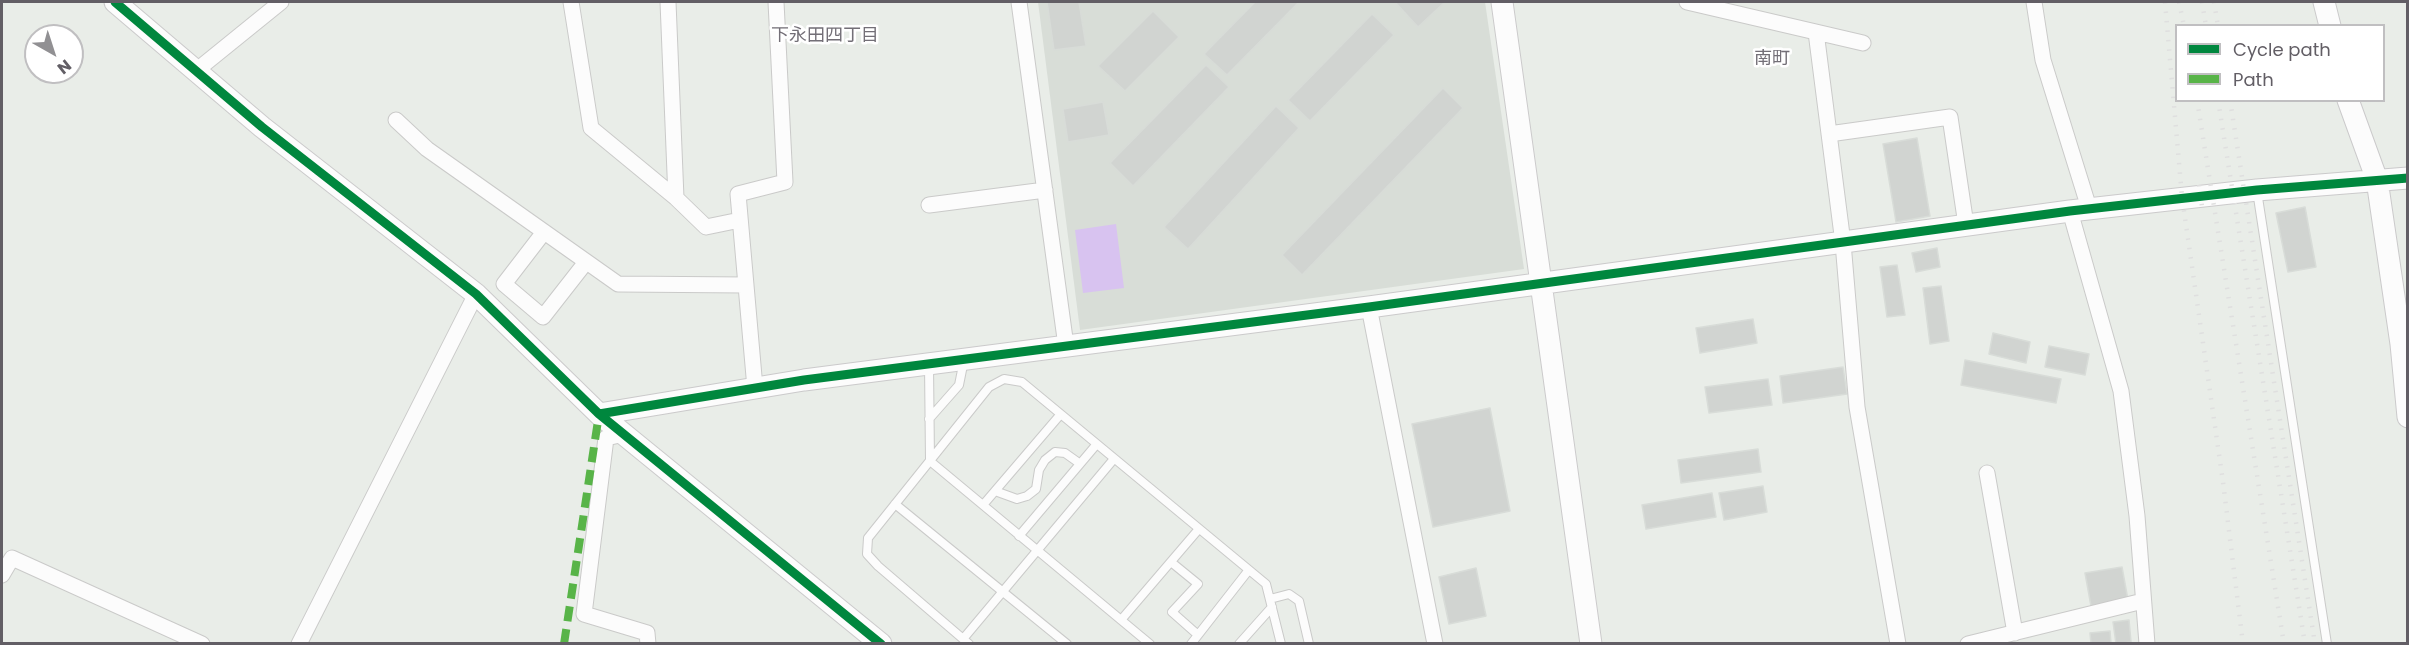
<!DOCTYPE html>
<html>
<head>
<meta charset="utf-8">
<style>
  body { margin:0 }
  #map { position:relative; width:2409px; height:645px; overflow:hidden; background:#e9ede8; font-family:Poppins,sans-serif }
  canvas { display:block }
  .frame { position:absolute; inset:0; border:3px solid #625e65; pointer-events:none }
  .legend { position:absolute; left:2175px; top:24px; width:210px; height:78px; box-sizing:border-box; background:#fff; border:2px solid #c0bfc1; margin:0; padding:8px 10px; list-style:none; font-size:18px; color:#625e65 }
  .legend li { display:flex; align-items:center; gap:12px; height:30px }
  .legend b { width:30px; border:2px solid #c0bfc1 }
  .north { position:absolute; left:24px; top:24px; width:60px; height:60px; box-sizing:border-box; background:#fff; border:2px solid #c0bfc1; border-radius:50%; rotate:141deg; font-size:16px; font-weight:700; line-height:24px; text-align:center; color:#625e65 }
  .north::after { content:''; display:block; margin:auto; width:21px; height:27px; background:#919093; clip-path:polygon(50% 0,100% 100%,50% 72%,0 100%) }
</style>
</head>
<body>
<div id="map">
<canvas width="2409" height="645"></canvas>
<div class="frame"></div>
<ul class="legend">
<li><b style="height:8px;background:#00873e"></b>Cycle path</li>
<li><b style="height:8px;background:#58b448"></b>Path</li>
</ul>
<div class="north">N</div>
</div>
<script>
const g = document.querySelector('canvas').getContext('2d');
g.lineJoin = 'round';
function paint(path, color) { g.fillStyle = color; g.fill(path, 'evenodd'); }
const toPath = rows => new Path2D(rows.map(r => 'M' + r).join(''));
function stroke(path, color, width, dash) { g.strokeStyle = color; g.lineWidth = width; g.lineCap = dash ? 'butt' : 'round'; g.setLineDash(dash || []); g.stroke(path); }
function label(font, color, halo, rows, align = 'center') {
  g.font = font + ' Poppins,"Noto Sans JP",sans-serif'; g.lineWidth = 5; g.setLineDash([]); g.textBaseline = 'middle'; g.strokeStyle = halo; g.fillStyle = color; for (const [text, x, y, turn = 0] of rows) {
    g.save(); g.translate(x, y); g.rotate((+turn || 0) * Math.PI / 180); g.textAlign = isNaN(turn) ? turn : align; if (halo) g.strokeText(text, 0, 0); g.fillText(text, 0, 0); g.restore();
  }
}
paint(toPath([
  [1038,2,1485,2,1524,269,1080,330]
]), '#d8ddd7');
paint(toPath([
  [1116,224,1124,288,1083,293,1075,230]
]), '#d8c3f0');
const building = toPath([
  [1047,2,1079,2,1086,46,1054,50,1047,2],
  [1255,2,1299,2,1227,75,1204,54,1255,2],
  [1395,2,1445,2,1418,27,1395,2],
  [1153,11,1179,37,1125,91,1098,66,1153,11],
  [1372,14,1394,35,1310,121,1288,100,1372,14],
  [1206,65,1229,87,1133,186,1110,163,1206,65],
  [1443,88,1463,108,1302,275,1282,255,1443,88],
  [1103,102,1109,135,1068,142,1063,109,1103,102],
  [1276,106,1299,128,1188,249,1164,227,1276,106],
  [1917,138,1930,216,1896,222,1883,144,1917,138],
  [2305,207,2316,267,2288,272,2276,213,2305,207],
  [1937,248,1940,267,1916,272,1912,253,1937,248],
  [1897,265,1905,315,1887,317,1880,267,1897,265],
  [1941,286,1949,341,1930,344,1923,288,1941,286],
  [1753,319,1757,343,1700,353,1696,328,1753,319],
  [1993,333,2030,342,2026,363,1989,354,1993,333],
  [2049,346,2089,354,2085,375,2045,367,2049,346],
  [1965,360,2061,379,2056,403,1961,385,1965,360],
  [1843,367,1847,394,1783,403,1780,376,1843,367],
  [1768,379,1772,405,1709,413,1705,387,1768,379],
  [1490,408,1510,511,1433,527,1412,424,1490,408],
  [1758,449,1761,472,1681,483,1678,460,1758,449],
  [1763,486,1767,512,1724,520,1719,493,1763,486],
  [1712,493,1716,517,1646,529,1642,505,1712,493],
  [2122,567,2128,600,2091,606,2085,573,2122,567],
  [1476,568,1486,616,1449,624,1439,577,1476,568],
  [2129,620,2131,642,2116,644,2113,622,2129,620],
  [2110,631,2111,644,2091,644,2090,633,2110,631]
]);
paint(building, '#d1d4d1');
stroke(building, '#d8dcd8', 1.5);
const lane = toPath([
  [2257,191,2327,644],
  [929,365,930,461,1150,644],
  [929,419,959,385,964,360],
  [995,491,1017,499,1027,496,1036,489,1039,470,1045,460,1055,452,1065,453,1079,463],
  [895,504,1067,644],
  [983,505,1060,415],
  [1019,536,1096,445],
  [1171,562,1198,584,1172,612,1198,635],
  [1270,599,1289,594,1299,601,1309,644],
  [1121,620,1198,530],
  [963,639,1113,460],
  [969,644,878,566,867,554,868,538,989,387,1004,379,1022,382,1266,584,1281,644],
  [1191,644,1248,571],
  [1239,644,1272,607]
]);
const street = toPath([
  [571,2,591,128,676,198,706,227,740,220],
  [668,2,676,198],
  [1019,2,1066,346],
  [1687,2,1863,43],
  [2034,2,2043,60,2089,208],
  [1816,32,1843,243,1857,407,1898,644],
  [197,70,281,2],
  [396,120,427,149,618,284,746,285],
  [1829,134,1950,117,1966,225],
  [929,205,1045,190],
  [2070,211,2121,391,2137,516,2147,644],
  [544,232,504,284,543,317,586,262],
  [1369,307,1435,644],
  [755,388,738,194,785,182,776,2],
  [624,434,606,438,584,614,647,633,648,644],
  [1987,473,2015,633],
  [2,575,12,558,202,644],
  [299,644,476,294],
  [1968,644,2143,601]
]);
const secondary = toPath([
  [115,2,262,127,476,294,599,414,881,644],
  [1502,2,1591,644],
  [2324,2,2330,26],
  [2348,100,2377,180,2401,344,2408,417],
  [599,414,804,380,1369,307,2070,211,2257,190,2408,178]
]);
stroke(lane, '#cacac9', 10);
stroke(street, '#cacac9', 17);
stroke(secondary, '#cbcacb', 23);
stroke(lane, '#fcfcfc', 8);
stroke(street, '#fcfcfc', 15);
stroke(secondary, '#fcfcfc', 21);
stroke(toPath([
  [2165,2,2182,197,2223,482,2243,644],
  [2179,2,2184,26],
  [2202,2,2206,26],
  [2214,2,2218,26],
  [2197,100,2284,644],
  [2218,100,2305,644],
  [2230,100,2315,644],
  [2199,185,2202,207]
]), '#dfdfdf', 4.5, [1.5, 8]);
stroke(toPath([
  [564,644,599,414]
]), '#58b448', 8, [15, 8]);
stroke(toPath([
  [115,2,262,127,476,294,599,414,881,644],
  [599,414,804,380,1369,307,2070,211,2257,190,2408,178]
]), '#00873e', 9);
label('18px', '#736f77', '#fff', [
  ["下永田四丁目",825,36],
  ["南町",1772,59]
]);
</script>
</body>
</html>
